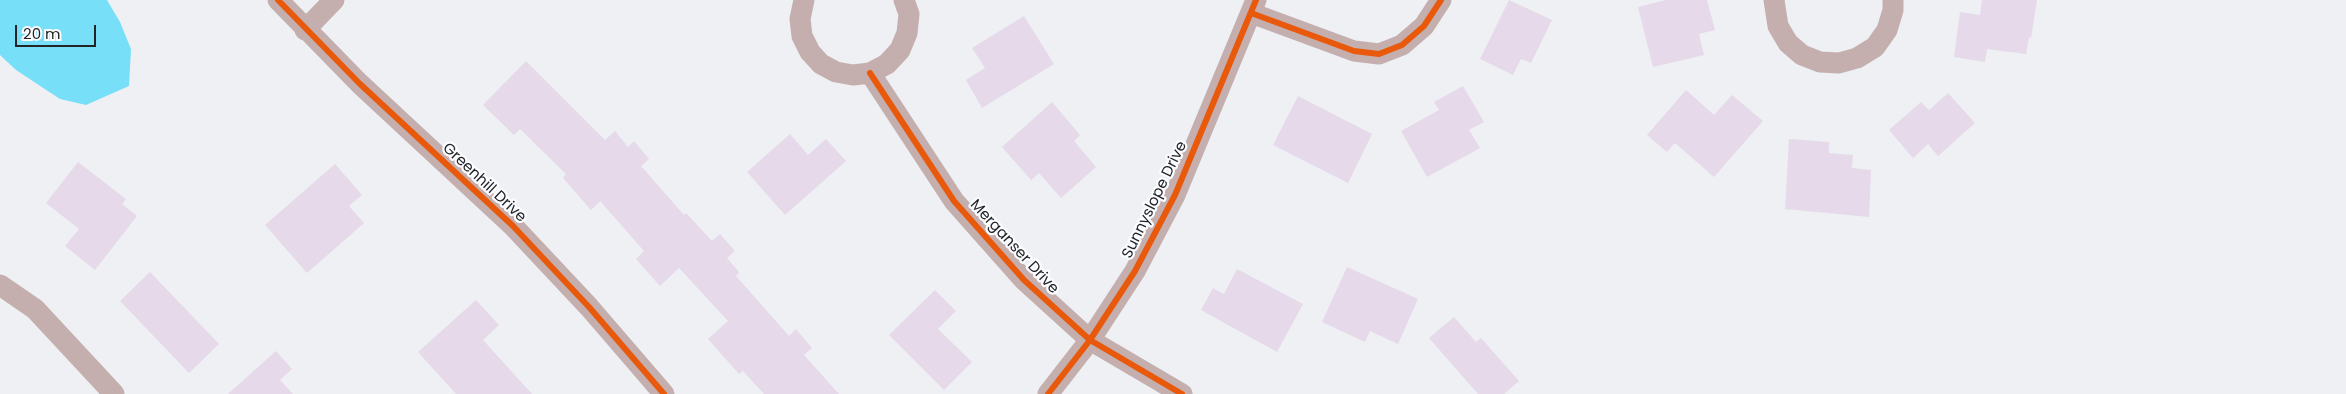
<!DOCTYPE html>
<html>
<head>
<meta charset="utf-8">
<style>
  body { margin:0 }
  #map { position:relative; width:2346px; height:394px; overflow:hidden; background:#eef0f3; font-family:Poppins,sans-serif }
  canvas { display:block }
  .scale { position:absolute; left:15px; top:25px; width:81px; height:22px; box-sizing:border-box; border:2px solid #232426; border-top:0; padding-left:6px; font-size:15px; line-height:18px; white-space:nowrap; color:#232426; -webkit-text-stroke:4px #fbfcff; paint-order:stroke }
</style>
</head>
<body>
<div id="map">
<canvas width="2346" height="394"></canvas>
<div class="scale">20 m</div>
</div>
<script>
const g = document.querySelector('canvas').getContext('2d');
g.lineJoin = 'round';
function paint(path, color) { g.fillStyle = color; g.fill(path, 'evenodd'); }
const toPath = rows => new Path2D(rows.map(r => 'M' + r).join(''));
function stroke(path, color, width, dash) { g.strokeStyle = color; g.lineWidth = width; g.lineCap = dash ? 'butt' : 'round'; g.setLineDash(dash || []); g.stroke(path); }
function label(font, color, halo, rows, align = 'center') {
  g.font = font + ' Poppins,sans-serif'; g.lineWidth = 4.5; g.setLineDash([]); g.textBaseline = 'middle'; g.strokeStyle = halo; g.fillStyle = color; for (const [text, x, y, turn = 0] of rows) {
    g.save(); g.translate(x, y); g.rotate((+turn || 0) * Math.PI / 180); g.textAlign = isNaN(turn) ? turn : align; if (halo) g.strokeText(text, 0, 0); g.fillText(text, 0, 0); g.restore();
  }
}
paint(toPath([
  [0,0,107,0,120,22,131,49,129,86,86,105,60,99,16,70,0,55]
]), '#78dff8');
paint(toPath([
  [1509,0,1552,20,1531,63,1521,59,1513,75,1480,59],
  [1666,0,1707,0,1715,30,1699,34,1704,55,1653,67,1638,7],
  [1982,0,2037,0,2031,38,2029,37,2026,54,1987,49,1985,62,1954,57,1960,12,1980,15],
  [1024,16,1054,64,982,108,966,80,985,68,972,48],
  [526,61,605,140,615,131,628,147,634,141,649,159,641,166,684,215,686,213,712,241,720,234,735,251,727,258,739,272,736,276,789,336,796,329,812,348,804,355,839,394,764,394,743,371,739,374,708,339,728,321,679,268,660,286,636,259,644,251,600,201,591,210,563,178,566,174,520,129,514,135,483,105],
  [1463,86,1484,122,1469,130,1480,148,1427,177,1401,131,1439,110,1434,102],
  [1686,90,1714,115,1732,95,1763,121,1714,177,1675,143,1667,152,1647,135],
  [1948,93,1975,123,1938,156,1928,144,1913,158,1889,130,1921,102,1929,110],
  [1298,96,1372,134,1348,183,1273,145],
  [1052,102,1080,135,1074,141,1096,167,1061,198,1039,173,1031,180,1002,147],
  [790,134,808,155,826,139,846,161,785,215,747,172],
  [1789,139,1829,142,1829,153,1853,155,1852,168,1871,170,1869,217,1785,209],
  [78,162,126,199,122,204,137,216,95,270,65,246,79,229,46,203],
  [335,164,362,195,349,206,364,223,307,273,265,225],
  [1347,267,1418,299,1398,344,1370,331,1365,342,1322,322],
  [1237,269,1303,304,1277,352,1201,310,1213,288,1224,294],
  [150,272,219,344,189,373,120,301],
  [935,290,956,311,938,329,972,362,944,390,889,335],
  [476,300,499,325,483,340,532,394,456,394,418,352],
  [1454,317,1476,342,1481,338,1519,381,1504,394,1478,394,1429,338],
  [276,351,292,369,280,380,293,394,228,394]
]), '#e5d9ea');
stroke(toPath([
  [278,0,359,83,513,226,589,307,664,394],
  [804,0,800,19,802,36,810,52,821,64,836,72,853,75,870,73,887,64,900,50,907,33,909,14,904,0],
  [1774,0,1778,26,1788,43,1802,55,1820,62,1839,63,1857,58,1875,47,1887,30,1893,10,1893,0],
  [1251,13,1354,51,1379,54,1402,45,1424,26,1441,0],
  [305,30,334,0],
  [870,73,954,201,1024,280,1090,340,1182,394],
  [0,285,35,309,114,394],
  [1048,394,1090,340,1135,271,1175,195,1256,0]
]), '#c4afae', 21);
stroke(toPath([
  [278,0,359,83,513,226,589,307,664,394],
  [1251,13,1354,51,1379,54,1402,45,1424,26,1441,0],
  [870,73,954,201,1024,280,1090,340,1182,394],
  [1048,394,1090,340,1135,271,1175,195,1256,0]
]), '#e8590c', 6);
label('15px', '#232426', '#fbfcff', [
  ["Greenhill Drive",484,183,43],
  ["Sunnyslope Drive",1155,200,-64],
  ["Merganser Drive",1014,247,47]
]);
</script>
</body>
</html>
